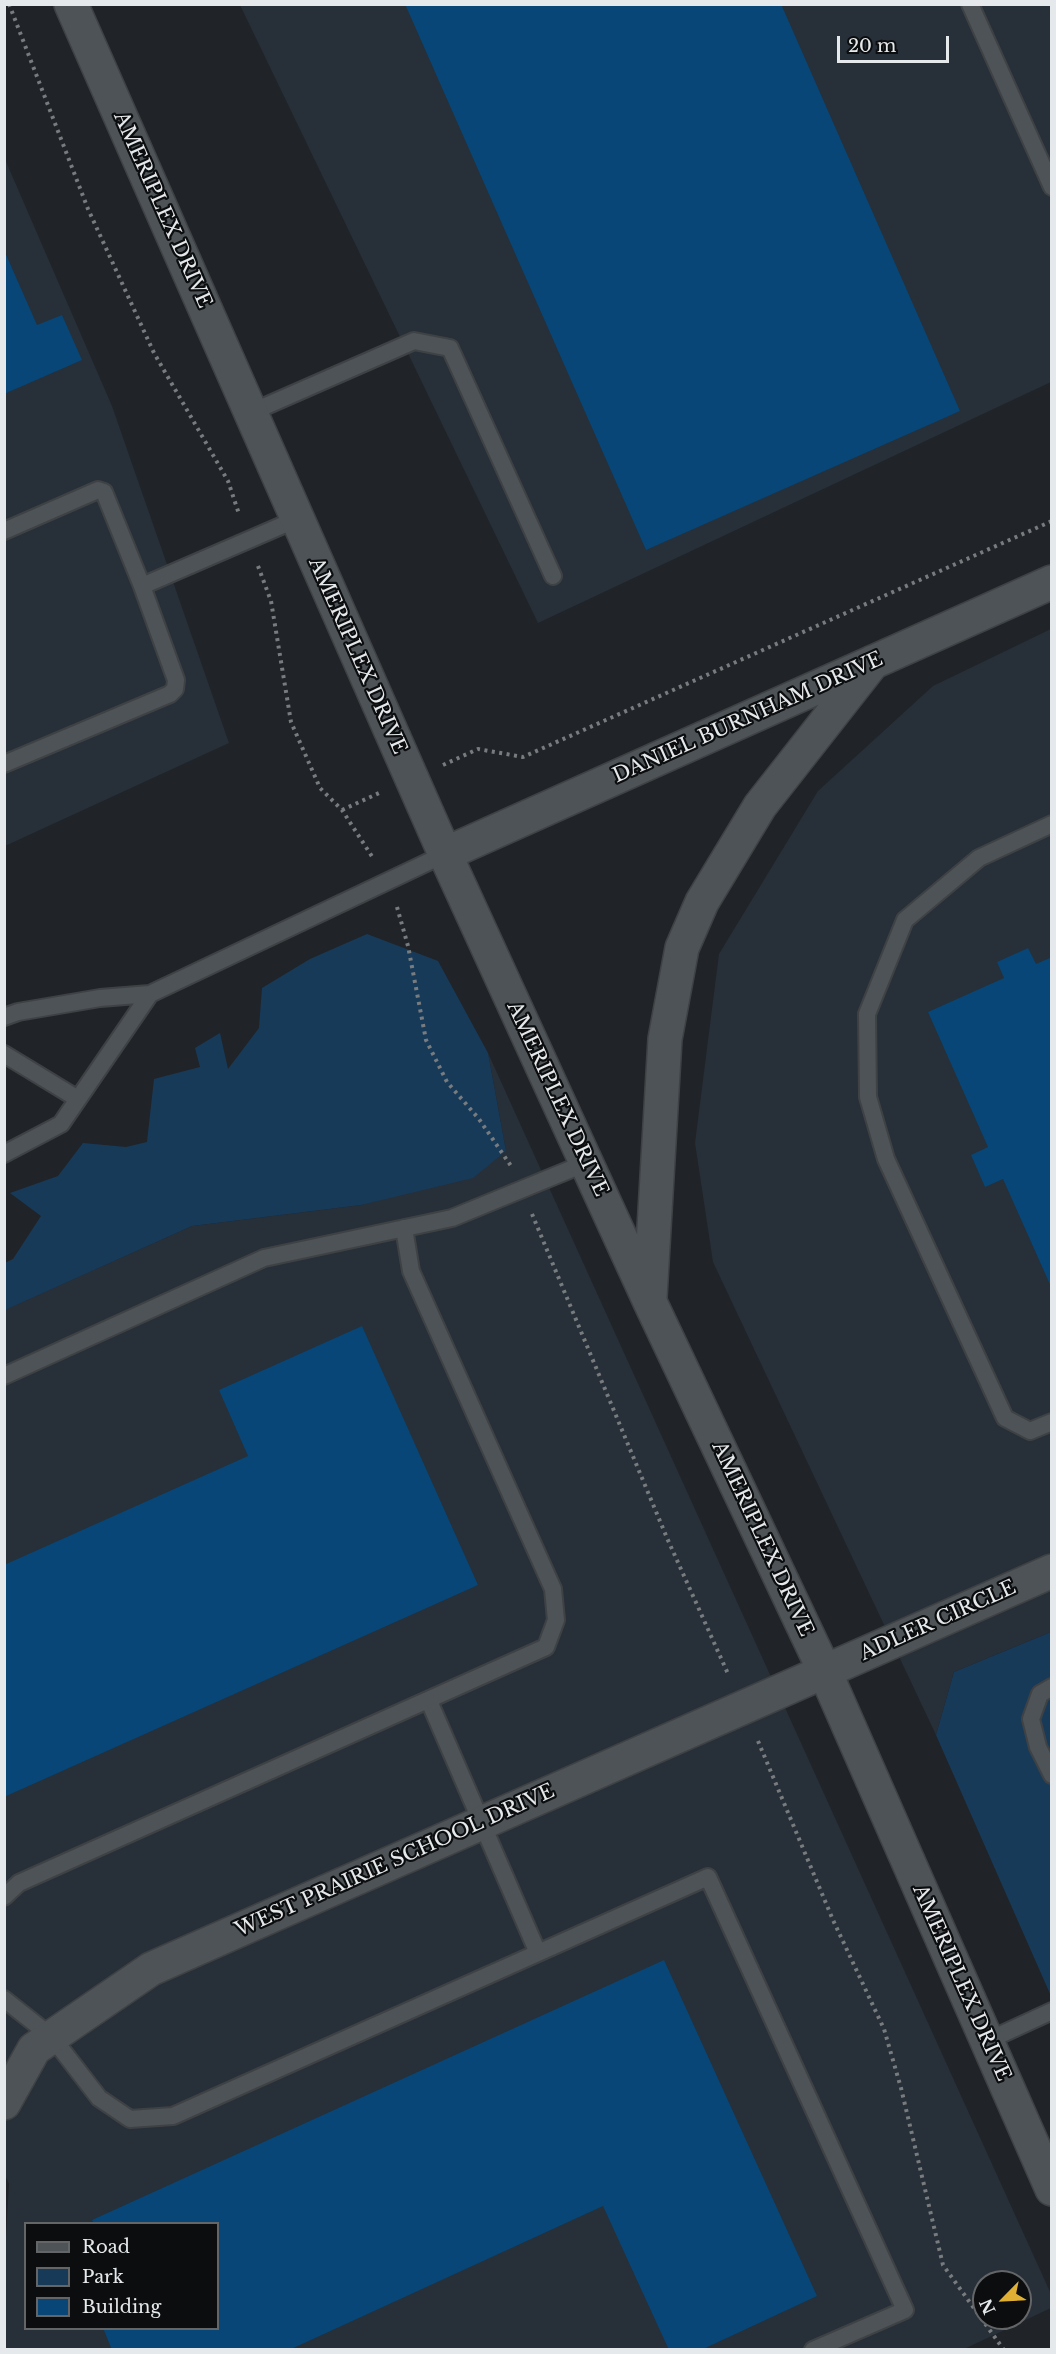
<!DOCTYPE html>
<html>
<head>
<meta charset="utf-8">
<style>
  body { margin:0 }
  #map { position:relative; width:1056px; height:2354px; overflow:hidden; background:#202428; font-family:"Libre Baskerville",serif }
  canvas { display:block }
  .frame { position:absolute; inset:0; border:6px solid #e6e9eb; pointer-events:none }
  .legend { position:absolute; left:24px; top:2222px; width:195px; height:108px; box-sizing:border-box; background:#0b0d0f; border:2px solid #636567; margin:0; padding:8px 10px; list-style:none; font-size:18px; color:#e6e9eb }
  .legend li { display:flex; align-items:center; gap:12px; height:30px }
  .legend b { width:30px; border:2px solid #636567 }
  .north { position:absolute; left:972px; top:2270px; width:60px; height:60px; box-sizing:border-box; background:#0b0d0f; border:2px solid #636567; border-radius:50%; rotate:246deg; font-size:16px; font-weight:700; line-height:24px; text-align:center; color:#e6e9eb }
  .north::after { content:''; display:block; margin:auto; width:21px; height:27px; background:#e0b034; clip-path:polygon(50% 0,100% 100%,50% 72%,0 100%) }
  .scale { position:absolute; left:837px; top:36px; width:112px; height:27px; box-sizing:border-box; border:3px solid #e6e9eb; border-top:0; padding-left:8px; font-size:18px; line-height:21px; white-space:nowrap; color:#e6e9eb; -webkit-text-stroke:4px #0b0d0f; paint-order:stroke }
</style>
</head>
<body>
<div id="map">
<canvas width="1056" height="2354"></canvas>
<div class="frame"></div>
<ul class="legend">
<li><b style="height:8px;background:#4e5357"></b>Road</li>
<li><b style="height:16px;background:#183a59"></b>Park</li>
<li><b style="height:16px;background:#074676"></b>Building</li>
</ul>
<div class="north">N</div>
<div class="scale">20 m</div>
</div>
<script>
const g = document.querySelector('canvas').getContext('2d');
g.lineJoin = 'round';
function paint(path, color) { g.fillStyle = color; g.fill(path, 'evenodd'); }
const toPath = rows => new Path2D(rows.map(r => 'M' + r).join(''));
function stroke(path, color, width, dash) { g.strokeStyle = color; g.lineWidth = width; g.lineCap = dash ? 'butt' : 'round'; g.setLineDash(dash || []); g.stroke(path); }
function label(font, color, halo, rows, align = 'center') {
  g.font = font + ' "Libre Baskerville",serif'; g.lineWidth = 4.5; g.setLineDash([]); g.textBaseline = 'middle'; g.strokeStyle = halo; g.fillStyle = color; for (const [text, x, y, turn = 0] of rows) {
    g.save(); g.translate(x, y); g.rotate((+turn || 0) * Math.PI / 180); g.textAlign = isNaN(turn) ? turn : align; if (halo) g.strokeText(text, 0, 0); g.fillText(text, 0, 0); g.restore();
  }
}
paint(toPath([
  [240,5,1051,5,1051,382,538,623],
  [4,157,112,406,229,743,5,846],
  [1051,629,1051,1632,954,1672,936,1735,713,1262,695,1143,719,954,818,791,933,686],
  [488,1053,1051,2294,1051,2308,962,2350,6,2349,4,2269,9,2184,4,2173,4,1310,192,1226,361,1205,506,1151],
  [26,2224,218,2224,218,2328,26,2328],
  [984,2282,1020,2282,1020,2318,984,2318]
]), '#272f38');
paint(toPath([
  [367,934,438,961,488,1053,506,1151,473,1178,361,1205,192,1226,5,1310,5,1263,13,1259,41,1216,10,1193,58,1176,83,1143,126,1147,147,1142,154,1079,200,1067,195,1048,220,1033,228,1069,259,1028,262,988,310,959],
  [1051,1632,1051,1996,936,1735,954,1672]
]), '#183a59');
paint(toPath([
  [405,4,781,4,960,411,646,550],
  [4,250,37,325,62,315,82,360,4,394],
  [1028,948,1036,964,1052,957,1052,1289,1003,1179,985,1187,971,1155,988,1147,928,1012,1004,978,997,962],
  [362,1326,478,1585,4,1797,4,1565,248,1456,219,1390],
  [664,1960,817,2296,701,2350,669,2350,603,2206,289,2350,112,2350,103,2328,218,2328,218,2224,94,2224,92,2220]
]), '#074676');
const service = toPath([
  [970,4,1052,187],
  [252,412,414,341,450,348,553,576],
  [4,531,98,490,104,492,142,586,176,680,175,689,170,694,4,764],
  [142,586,297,519],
  [1052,824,979,858,905,920,867,1014,868,1097,886,1159,1005,1418,1030,1431,1052,1422],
  [4,1017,18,1012,100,998,150,994],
  [4,1054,78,1099],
  [4,1154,61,1124,150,994,445,854],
  [4,1376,264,1258,452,1218,586,1163],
  [1052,1687,1040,1694,1031,1719,1038,1747,1052,1775],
  [429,1701,538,1953],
  [4,1897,19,1883,546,1647,556,1620,553,1589,411,1271,404,1228],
  [4,1999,52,2037,99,2098,130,2119,173,2116,708,1877,905,2310,813,2350],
  [987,2041,1052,2011]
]);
const minor = toPath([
  [71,4,445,854,650,1302,825,1672,1052,2189],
  [445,854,1052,582],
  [650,1297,665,1039,682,948,702,902,760,806,873,662],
  [4,2103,34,2049,151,1969,1052,1571]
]);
stroke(service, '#3f4245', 20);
stroke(minor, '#3f4245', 36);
stroke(toPath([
  [9,4,88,209,154,353,228,481,239,514],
  [258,566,271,601,291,722,320,788,342,810,373,858],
  [443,765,478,749,523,757,1052,521],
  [342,810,379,793],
  [397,907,408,946,426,1040,447,1082,479,1119,511,1166],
  [532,1214,667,1538,729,1676],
  [758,1741,833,1920,884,2029,901,2088,943,2265,1004,2350]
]), '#787c7f', 4, [3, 4.5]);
stroke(service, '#4e5357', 16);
stroke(minor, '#4e5357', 33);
label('20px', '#e6e9eb', '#0b0d0f', [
  ["AMERIPLEX DRIVE",162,210,66],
  ["AMERIPLEX DRIVE",357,656,66],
  ["DANIEL BURNHAM DRIVE",748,718,-24],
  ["AMERIPLEX DRIVE",557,1099,65],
  ["AMERIPLEX DRIVE",762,1539,65],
  ["ADLER CIRCLE",938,1621,-24],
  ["WEST PRAIRIE SCHOOL DRIVE",395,1861,-24],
  ["AMERIPLEX DRIVE",961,1983,66]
]);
</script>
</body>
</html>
